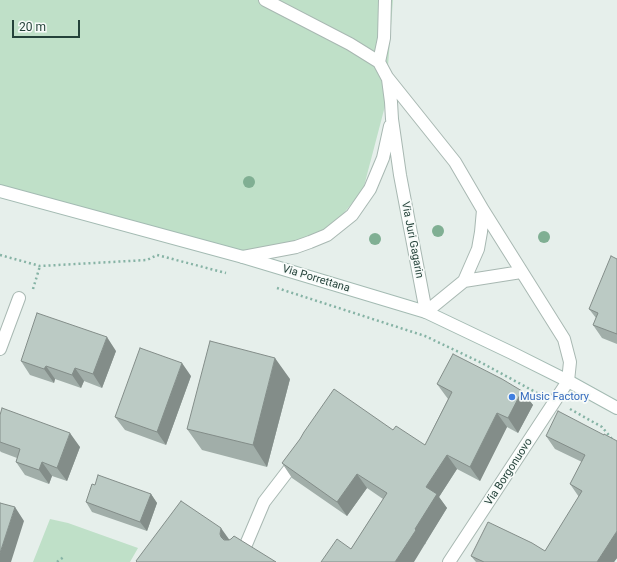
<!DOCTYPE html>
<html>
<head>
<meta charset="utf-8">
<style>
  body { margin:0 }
  #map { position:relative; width:617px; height:562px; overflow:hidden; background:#e6efeb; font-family:Roboto,sans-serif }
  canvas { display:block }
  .scale { position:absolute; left:12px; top:20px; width:68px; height:18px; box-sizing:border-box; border:2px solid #24423a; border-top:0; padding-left:5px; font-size:12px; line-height:14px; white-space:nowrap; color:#24423a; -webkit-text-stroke:3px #f7fbf9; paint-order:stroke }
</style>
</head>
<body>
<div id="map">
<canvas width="617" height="562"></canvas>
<div class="scale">20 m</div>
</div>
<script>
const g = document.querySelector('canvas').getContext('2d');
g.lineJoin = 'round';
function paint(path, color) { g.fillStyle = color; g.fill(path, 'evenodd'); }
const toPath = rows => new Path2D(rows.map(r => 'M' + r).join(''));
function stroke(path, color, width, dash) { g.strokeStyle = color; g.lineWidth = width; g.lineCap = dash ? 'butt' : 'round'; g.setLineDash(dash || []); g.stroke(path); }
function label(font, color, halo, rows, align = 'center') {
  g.font = font + ' Roboto,sans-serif'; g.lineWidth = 3.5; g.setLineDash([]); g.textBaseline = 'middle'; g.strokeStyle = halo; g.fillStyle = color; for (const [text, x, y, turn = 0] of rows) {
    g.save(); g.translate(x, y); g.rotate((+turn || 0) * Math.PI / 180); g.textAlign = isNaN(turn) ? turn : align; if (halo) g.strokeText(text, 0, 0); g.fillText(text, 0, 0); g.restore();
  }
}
paint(toPath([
  [0,0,393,0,385,106,363,190,333,226,264,259,0,191],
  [50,519,68,523,138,548,130,562,33,562]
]), '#bfe0c8');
const pedestrian = toPath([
  [242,554,264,502,297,459]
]);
const minor = toPath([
  [265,0,350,44,379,62,387,77,455,162,483,210,564,339,570,362,568,381,449,562],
  [379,62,384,38,385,0],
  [388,79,391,102,392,119,400,175,426,312,464,281,478,249,481,232,483,210],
  [243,257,296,247,310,242,327,235,352,215,370,189,383,158,390,126],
  [464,281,521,272],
  [0,349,19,298]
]);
const secondary = toPath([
  [0,191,243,257,426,312,512,353,568,381,617,408]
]);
stroke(pedestrian, '#a8b8b2', 14);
stroke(minor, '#a8b8b2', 14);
stroke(secondary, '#a4bbb3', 14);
stroke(toPath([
  [0,255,40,266,147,260,157,255,226,273],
  [277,288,425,336,482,363,539,394],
  [33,289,40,266],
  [570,409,602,427,612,439],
  [57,562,65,556]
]), '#86b3a5', 2.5, [2, 3]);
stroke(pedestrian, '#fff', 12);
stroke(minor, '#fff', 12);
stroke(secondary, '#fff', 12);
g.fillStyle = '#80af93';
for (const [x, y] of [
  [249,182],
  [438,231],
  [544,237],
  [375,239]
]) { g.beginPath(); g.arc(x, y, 6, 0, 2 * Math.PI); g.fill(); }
paint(toPath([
  [617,259,617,344,602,338,593,325,596,318,589,309],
  [116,351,102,388,84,381,81,388,55,379,54,383,30,375,21,361],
  [191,376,166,445,125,430,115,417],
  [290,379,267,467,202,450,187,429],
  [437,384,522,391,533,405,518,433,507,427,480,481,457,469,439,497,447,508,425,543,426,544,351,549,383,499,367,488,347,516,292,478,282,463,425,445,448,399],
  [0,415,80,447,67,481,52,476,49,484,25,475,16,462,17,458,1,452,0,451],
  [604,435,617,558,614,562,476,562,471,556,545,551,579,497,570,484,582,462,555,449,546,436],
  [95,485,151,494,157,503,147,531,92,512,86,502]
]), '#a1aea9');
paint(toPath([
  [107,337,116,351,102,388,93,374],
  [275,358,290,379,267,467,253,445],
  [182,363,191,376,166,445,157,432],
  [46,366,55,379,54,383,44,369],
  [75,368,84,381,81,388,72,375],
  [522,391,533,405,518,433,508,418],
  [497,413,507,427,480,481,470,467],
  [70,433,80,447,67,481,57,468],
  [447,455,457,469,439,497,447,508,414,562,395,562,415,529,426,487],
  [42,462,52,476,49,484,39,470],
  [357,474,367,488,347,516,337,502],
  [151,494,157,503,147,531,140,522],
  [15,507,24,521,11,562,0,562,0,553],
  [221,528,236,549,221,537,220,534],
  [617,531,617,558,614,562,597,562]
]), '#838d89');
const building = toPath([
  [611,256,617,259,617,334,593,325,598,313,589,309,611,256],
  [37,313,107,337,93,374,75,368,72,375,46,366,44,369,21,361,37,313],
  [210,341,275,358,253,445,187,429,210,341],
  [140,348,182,363,157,432,115,417,140,348],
  [453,354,502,379,522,391,508,418,497,413,470,467,447,455,426,487,437,494,415,529,416,530,395,562,321,562,337,539,351,549,387,493,357,474,337,502,282,463,300,439,304,432,334,389,393,430,396,426,425,445,452,392,437,384,453,354],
  [2,408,70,433,57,468,42,462,39,470,16,462,20,449,0,442,0,415,2,408],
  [558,411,604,435,604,434,617,441,617,531,597,562,484,562,471,556,488,522,532,543,545,551,582,491,570,484,585,455,546,436,558,411],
  [98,475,151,494,140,522,86,502,92,484,95,485,98,475],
  [181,501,221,528,220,534,221,537,224,540,229,540,231,539,234,536,276,562,137,562,136,561,181,501],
  [0,503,15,507,0,553,0,503]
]);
paint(building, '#bbcac4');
stroke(building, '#838d89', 1);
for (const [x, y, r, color] of [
  [512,397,4,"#3f7fe0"]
]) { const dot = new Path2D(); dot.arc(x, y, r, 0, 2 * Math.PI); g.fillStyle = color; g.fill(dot); stroke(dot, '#f7fbf9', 1.5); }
label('11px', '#24423a', '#f7fbf9', [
  ["Via Juri Gagarin",412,240,79],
  ["Via Porrettana",316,279,17],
  ["Via Borgonuovo",509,472,-57]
]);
label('11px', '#366cbe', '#f7fbf9', [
  ["Music Factory",520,397]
], 'left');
</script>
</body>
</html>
